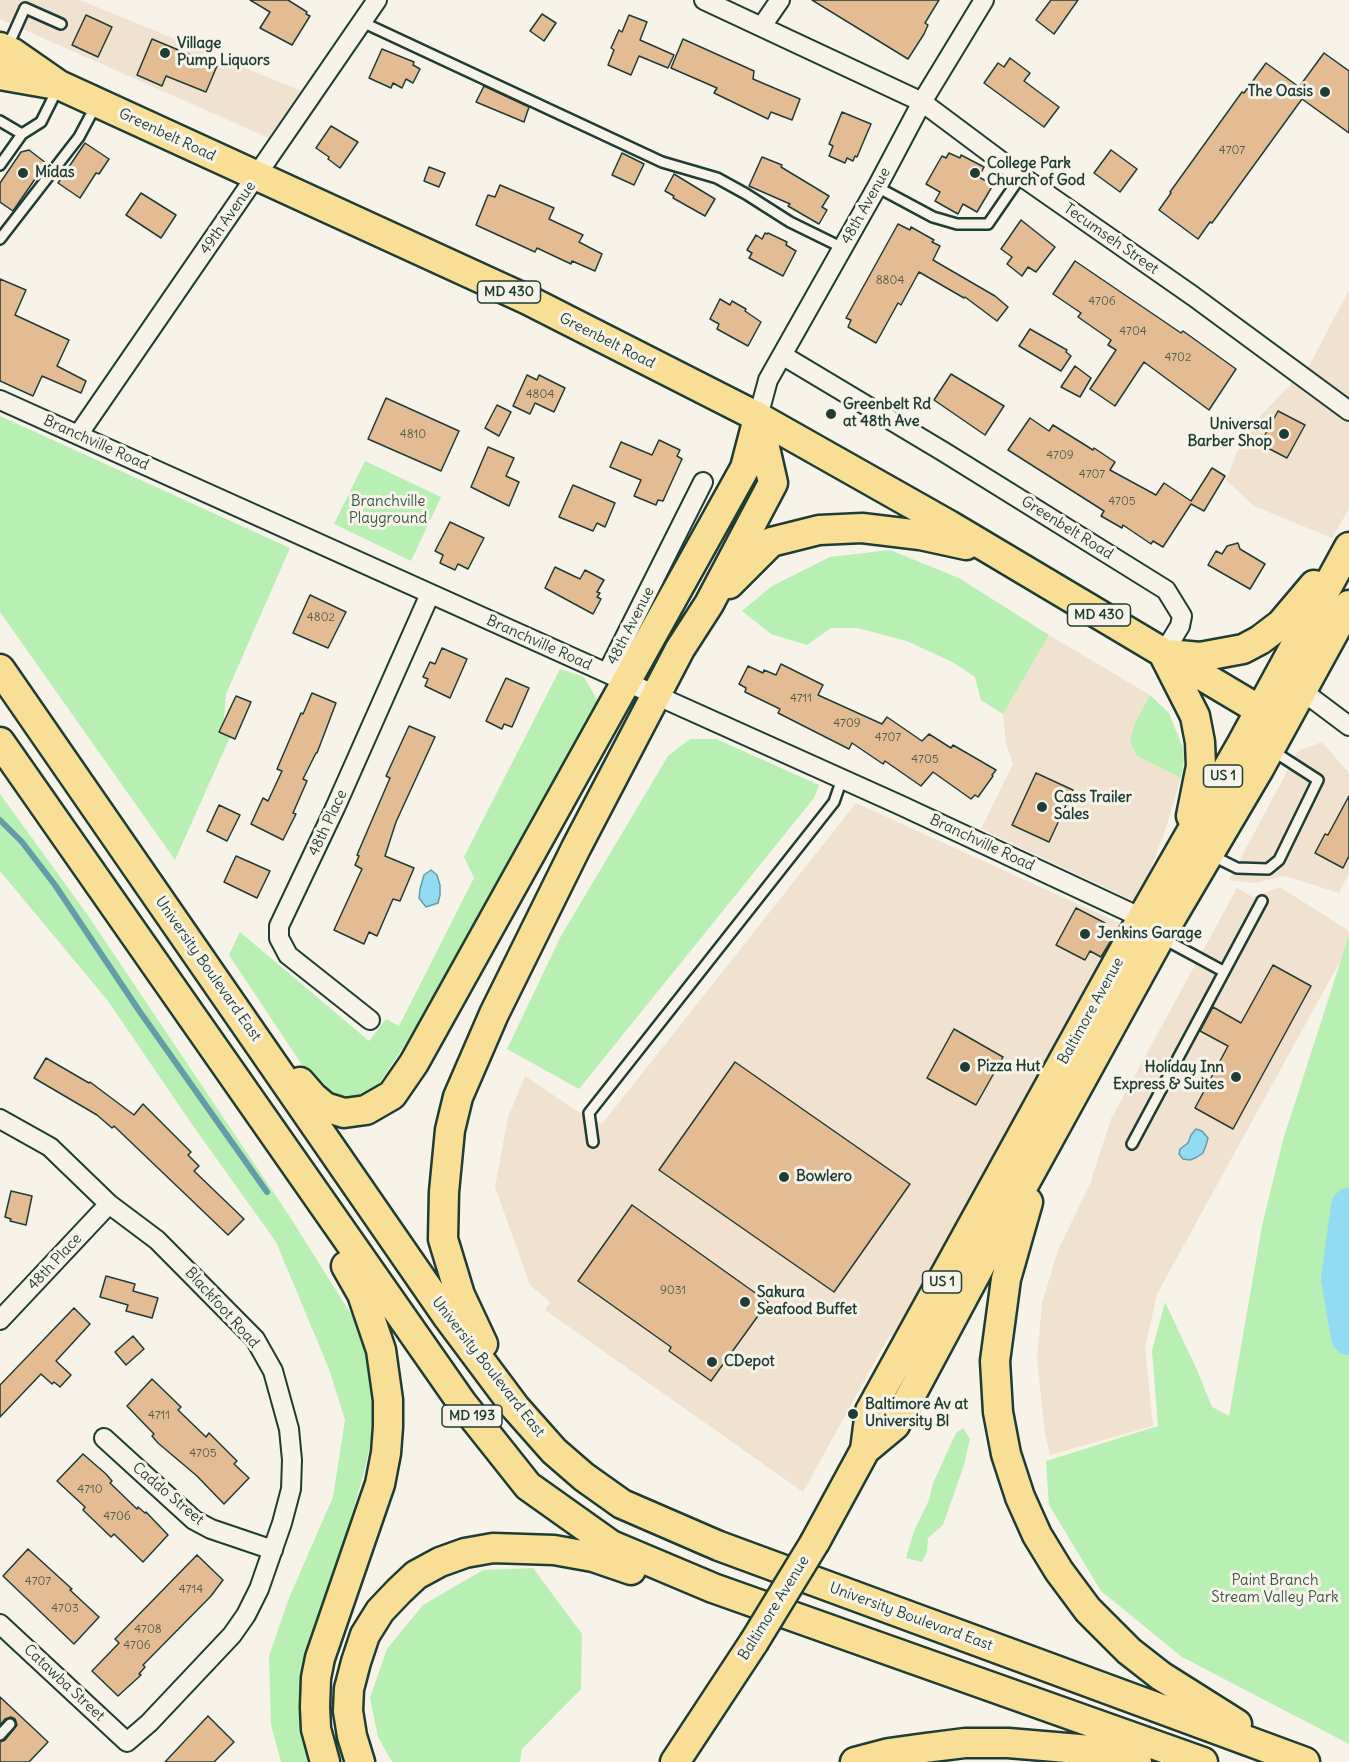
<!DOCTYPE html>
<html>
<head>
<meta charset="utf-8">
<style>
  body { margin:0 }
  canvas { display:block; background:#f7f3e8 }
</style>
</head>
<body>
<canvas width="1349" height="1762"></canvas>
<script>
const g = document.querySelector('canvas').getContext('2d');
g.lineJoin = 'round';
function paint(path, color) { g.fillStyle = color; g.fill(path, 'evenodd'); }
const toPath = rows => new Path2D(rows.map(r => 'M' + r).join(''));
function stroke(path, color, width, dash) { g.strokeStyle = color; g.lineWidth = width; g.lineCap = dash ? 'butt' : 'round'; g.setLineDash(dash || []); g.stroke(path); }
function label(font, color, halo, rows, align = 'center') {
  g.font = font + ' Delius,sans-serif'; g.lineWidth = 6; g.setLineDash([]); g.textBaseline = 'middle'; g.strokeStyle = halo; g.fillStyle = color; for (const [text, x, y, turn = 0] of rows) {
    g.save(); g.translate(x, y); g.rotate((+turn || 0) * Math.PI / 180); g.textAlign = isNaN(turn) ? turn : align; if (halo) g.strokeText(text, 0, 0); g.fillText(text, 0, 0); g.restore();
  }
}
paint(toPath([
  [0,0,80,0,323,100,289,147,0,19],
  [1349,290,1349,509,1332,538,1254,506,1226,480,1245,432,1310,364],
  [1049,635,1150,695,1135,723,1137,756,1181,778,1165,831,1138,903,981,829,1013,764,1006,744,1003,714],
  [1322,742,1349,773,1349,873,1339,893,1285,876,1255,883,1229,880,1298,751],
  [856,803,1126,926,897,1336,889,1336,803,1492,545,1310,550,1302,530,1285,495,1187,508,1117,525,1076,574,1109,602,1124],
  [1280,887,1349,931,1349,945,1157,1294,1145,1348,1153,1426,1050,1455,1045,1434,1037,1359,1042,1303,1058,1250,1090,1184,1111,1119,1237,888,1253,897]
]), '#f1e2cf');
paint(toPath([
  [0,416,290,548,226,694,224,718,230,737,175,860,0,612],
  [365,461,441,497,411,561,334,524],
  [890,550,959,578,1049,635,1003,714,981,700,975,677,954,663,907,641,857,628,831,628,807,645,771,634,742,611,772,586,830,557],
  [560,669,584,677,600,705,515,849,481,918,449,977,375,1090,365,1096,343,1098,331,1094,318,1087,300,1062,229,955,240,932,369,1041,386,1019,399,1026,474,878,464,857],
  [1150,695,1169,713,1183,748,1184,759,1181,778,1137,756,1130,741,1135,723],
  [690,739,716,739,819,785,814,798,579,1089,507,1049,561,936,668,756],
  [0,794,87,914,288,1214,356,1322,372,1369,372,1438,363,1476,331,1586,306,1650,303,1715,314,1762,281,1762,271,1725,269,1656,289,1598,333,1497,345,1420,329,1369,276,1242,191,1123,108,1001,0,871],
  [1349,935,1349,1744,1182,1657,1101,1591,1049,1505,1046,1461,1158,1426,1152,1351,1165,1302,1197,1370,1212,1407,1229,1416,1262,1226,1283,1140],
  [963,1428,970,1439,964,1465,943,1525,928,1538,927,1552,922,1562,906,1558,914,1531,929,1500,933,1483,956,1433],
  [533,1568,582,1634,581,1689,522,1749,520,1762,392,1762,378,1737,370,1698,387,1649,423,1605,483,1570]
]), '#b8efb2');
const water = toPath([
  [431,870,437,875,440,885,440,895,438,903,426,907,419,898,420,889,424,875,431,870],
  [1196,1129,1202,1131,1208,1138,1206,1145,1203,1153,1197,1157,1190,1160,1183,1159,1179,1154,1180,1149,1188,1143,1191,1135,1196,1129]
]);
paint(water, '#92dcf3');
stroke(water, '#649ca7', 1.5);
stroke(toPath([
  [0,820,22,842,55,885,140,1012,267,1192]
]), '#649ca7', 6);
stroke(toPath([
  [1349,1206,1339,1279,1349,1337]
]), '#92dcf3', 36);
const building = toPath([
  [250,0,288,0,307,12,306,14,310,16,292,45,260,28,270,12,250,0],
  [812,0,939,0,925,23,928,25,924,34,908,59,812,0],
  [1051,0,1078,0,1054,34,1036,20,1051,0],
  [542,14,556,23,544,41,530,31,542,14],
  [86,15,112,27,98,57,72,45,86,15],
  [629,15,647,22,640,40,674,55,668,68,639,56,631,75,608,65,614,50,611,48,619,30,622,32,629,15],
  [152,39,217,66,206,92,166,76,162,86,137,75,152,39],
  [683,39,754,71,753,79,800,99,792,120,771,112,768,119,714,93,717,88,671,68,683,39],
  [382,49,414,62,413,65,420,69,413,83,406,79,402,88,393,83,391,88,369,78,382,49],
  [1324,53,1349,71,1349,133,1302,99,1212,223,1210,222,1198,239,1159,210,1171,193,1170,192,1242,92,1244,93,1266,63,1299,87,1324,53],
  [1010,58,1030,73,1024,81,1059,107,1044,127,984,83,998,63,1004,67,1010,58],
  [484,86,529,107,524,122,476,102,484,86],
  [842,112,871,124,857,157,855,156,853,161,847,158,845,163,829,156,833,146,829,144,842,112],
  [331,126,358,142,340,168,328,159,329,157,316,148,331,126],
  [85,143,109,159,99,174,96,173,80,198,58,183,85,143],
  [29,150,46,163,13,211,0,202,0,183,21,152,29,150],
  [1111,150,1137,169,1120,192,1094,173,1111,150],
  [622,153,644,164,634,185,612,175,622,153],
  [949,153,960,158,961,155,984,167,979,177,993,185,977,212,963,204,958,214,935,201,940,192,926,184,942,156,946,158,949,153],
  [762,157,782,165,781,167,829,196,822,207,827,210,819,224,788,206,790,204,749,186,762,157],
  [429,167,445,173,439,187,424,181,429,167],
  [674,174,715,199,705,216,673,198,674,196,665,191,674,174],
  [500,185,554,208,549,219,583,235,579,242,602,254,595,271,572,261,571,264,537,248,535,252,476,225,488,195,495,197,500,185],
  [141,193,176,215,161,238,126,215,141,193],
  [1021,220,1055,247,1036,272,1028,267,1022,276,1007,264,1012,257,1001,249,1021,220],
  [898,224,910,230,911,227,934,240,932,242,940,246,933,260,995,296,1008,307,997,321,965,297,964,298,919,272,901,305,898,303,876,343,848,327,851,320,846,318,898,224],
  [765,233,767,234,768,233,787,242,786,245,796,251,783,276,749,258,752,253,747,250,756,235,762,239,765,233],
  [1075,261,1181,333,1183,331,1236,369,1209,410,1144,362,1115,406,1090,389,1116,350,1108,345,1111,340,1078,317,1081,313,1053,294,1075,261],
  [0,279,26,290,15,315,69,340,57,366,86,381,81,393,42,376,33,396,0,381,0,279],
  [720,299,730,305,732,301,746,309,745,311,761,322,748,346,717,329,719,324,710,319,720,299],
  [1030,329,1067,350,1066,352,1071,356,1061,371,1019,346,1030,329],
  [1075,366,1091,378,1080,397,1061,387,1075,366],
  [951,374,1004,406,985,435,934,400,951,374],
  [527,375,537,380,539,375,565,388,554,412,535,403,530,414,513,406,527,375],
  [386,398,459,431,441,471,368,439,386,398],
  [497,405,511,412,499,436,485,428,497,405],
  [1278,411,1305,425,1287,458,1260,444,1278,411],
  [1030,418,1049,431,1053,425,1093,450,1094,448,1115,462,1110,470,1156,495,1164,483,1191,501,1212,468,1225,476,1204,511,1191,504,1163,547,1153,541,1151,544,1123,525,1122,528,1101,516,1104,511,1008,450,1030,418],
  [659,440,680,450,677,456,682,459,663,501,658,500,656,505,634,496,641,480,610,467,621,442,652,455,659,440],
  [488,447,514,458,506,476,519,482,509,506,471,487,488,447],
  [573,485,615,503,605,527,597,523,593,531,559,517,573,485],
  [450,522,484,538,468,569,458,564,455,570,440,563,443,555,435,551,450,522],
  [1238,543,1240,549,1265,564,1250,589,1208,565,1216,551,1222,554,1227,546,1238,543],
  [555,567,580,579,585,570,604,580,597,592,600,593,597,597,601,599,593,614,545,588,555,567],
  [310,595,346,612,328,648,293,633,310,595],
  [442,648,467,659,450,698,425,686,428,679,423,677,430,662,435,664,442,648],
  [781,664,823,685,818,695,882,724,887,717,922,741,929,734,951,748,953,745,996,770,992,775,993,776,978,797,975,795,971,799,933,772,921,786,885,761,883,764,852,743,849,749,778,713,780,709,745,692,746,688,739,684,748,666,763,673,764,670,776,675,781,664],
  [506,678,529,688,512,727,504,724,502,729,486,721,506,678],
  [312,693,336,703,317,753,316,753,303,779,307,781,293,813,296,814,283,840,251,824,263,798,268,801,282,771,277,769,301,713,303,714,312,693],
  [236,696,251,702,235,739,219,732,236,696],
  [409,726,435,737,396,822,385,856,414,868,400,901,393,899,377,936,369,932,364,944,334,930,362,869,355,865,359,856,357,855,390,778,386,776,409,726],
  [1036,773,1073,790,1049,842,1012,825,1036,773],
  [1349,796,1349,856,1343,868,1315,853,1325,834,1328,835,1349,796],
  [219,805,240,815,227,841,207,831,219,805],
  [236,856,270,871,257,898,224,882,236,856],
  [1076,908,1105,923,1101,931,1113,937,1101,957,1090,951,1085,960,1056,945,1076,908],
  [1273,965,1311,986,1233,1129,1195,1108,1228,1046,1200,1031,1213,1007,1241,1023,1273,965],
  [954,1029,1003,1057,976,1105,927,1078,954,1029],
  [46,1058,89,1083,90,1082,134,1115,143,1104,191,1152,188,1155,199,1166,194,1171,244,1219,228,1235,114,1126,112,1128,97,1115,34,1078,46,1058],
  [735,1062,910,1184,834,1292,659,1170,735,1062],
  [11,1191,32,1196,26,1225,10,1221,11,1219,5,1217,11,1191],
  [632,1205,768,1302,711,1381,669,1351,671,1347,578,1281,632,1205],
  [106,1276,135,1284,133,1291,158,1298,152,1318,126,1311,128,1305,100,1297,106,1276],
  [74,1308,90,1324,56,1361,71,1375,60,1387,54,1382,52,1384,41,1374,0,1417,0,1385,74,1308],
  [133,1336,144,1349,126,1365,115,1352,133,1336],
  [152,1379,181,1407,178,1410,206,1437,209,1433,237,1461,234,1464,249,1478,224,1504,197,1476,158,1443,152,1436,154,1434,127,1406,152,1379],
  [83,1454,106,1474,112,1481,110,1483,137,1509,138,1507,145,1513,146,1512,168,1535,143,1562,114,1534,111,1537,83,1510,85,1507,57,1481,83,1454],
  [28,1549,72,1589,70,1590,99,1617,74,1644,3,1576,28,1549],
  [197,1555,223,1580,211,1596,143,1665,145,1667,139,1674,141,1675,118,1696,92,1671,119,1643,115,1639,197,1555],
  [0,1697,48,1742,29,1762,0,1762,0,1742,5,1740,17,1725,15,1719,11,1717,5,1719,0,1725,0,1697],
  [208,1716,234,1742,214,1762,165,1762,208,1716]
]);
paint(building, '#e3bc94');
stroke(building, '#1f3d34', 1.5);
const service = toPath([
  [362,22,662,162,717,178,746,194,790,222,843,248],
  [7,48,25,8,61,24],
  [0,121,22,134],
  [0,165,22,134,41,122,58,88],
  [877,187,933,217,957,224,988,224,1021,176],
  [0,239,79,137,96,105],
  [1211,855,1237,868,1268,869,1279,860,1318,780,1273,751],
  [1162,938,1223,971],
  [593,1142,589,1113,834,802,842,779],
  [1132,1144,1262,901],
  [0,1735,10,1724]
]);
const minor = toPath([
  [704,0,922,102,1021,176,1193,296,1349,411],
  [762,26,780,0],
  [782,355,944,452,1166,590,1182,616,1180,626,1163,654],
  [0,400,900,805,1142,918],
  [758,417,768,380,877,187,922,102,984,0],
  [78,435,377,0],
  [607,673,703,482],
  [1293,684,1349,726],
  [370,1020,288,955,279,938,279,926,335,808,430,594],
  [0,1119,50,1147,109,1204,157,1240,255,1339,273,1371,289,1429,292,1460,291,1489,282,1523,259,1589,246,1615,232,1635,149,1723,127,1742,0,1624],
  [0,1320,109,1204],
  [104,1438,194,1520,211,1529,273,1550]
]);
const primary = toPath([
  [0,47,13,53,59,85,528,300,758,417,949,525,1283,724],
  [0,75,51,84],
  [729,584,771,542,819,530,862,528,920,535,966,545],
  [1168,654,1200,657,1243,649,1260,640,1281,624,1314,585],
  [1164,655,1195,716,1200,742,1201,766,1191,816],
  [0,669,447,1316,515,1407,554,1451,584,1477,622,1504,719,1546,1305,1762],
  [0,742,462,1403,528,1486,611,1545,713,1588,1203,1762],
  [300,1082,313,1097,325,1107,344,1113,366,1110,392,1095,414,1063,745,468,757,422],
  [1028,1202,1006,1279,995,1361,998,1412,1006,1454,1020,1497,1037,1535,1059,1571,1088,1610,1129,1651,1161,1676,1237,1724],
  [483,1344,460,1295,443,1239,444,1192,450,1130,458,1097,494,1014,576,848,680,649,709,604,773,483,758,417],
  [865,1450,895,1425,1010,1210,1160,937,1259,769,1349,605],
  [815,1542,865,1450,870,1411,1142,918,1241,745,1349,547],
  [325,1762,316,1729,315,1707,316,1678,320,1658,380,1484,386,1453,388,1427,388,1400,381,1350,362,1294,346,1266],
  [360,1762,352,1736,348,1711,349,1689,356,1662,365,1635,380,1611,399,1591,416,1575,440,1562,465,1553,493,1548,554,1550,593,1557,631,1570],
  [675,1762,754,1642],
  [855,1762,889,1753,925,1748,965,1743,1008,1743,1091,1750,1137,1762]
]);
stroke(service, '#1f3d34', 14);
stroke(minor, '#1f3d34', 22);
stroke(primary, '#1f3d34', 33);
stroke(service, '#f7f3e8', 9);
stroke(minor, '#f7f3e8', 18);
stroke(primary, '#f9df96', 28);
const primaryBridge = toPath([
  [754,1642,815,1542]
]);
stroke(primaryBridge, '#1f3d34', 33, []);
stroke(primaryBridge, '#f9df96', 28);
for (const [x, y, r, color] of [
  [165,53,6,"#1f3d34"],
  [1325,92,6,"#1f3d34"],
  [23,173,6,"#1f3d34"],
  [975,173,6,"#1f3d34"],
  [831,414,6,"#1f3d34"],
  [1284,434,6,"#1f3d34"],
  [1042,807,6,"#1f3d34"],
  [1085,934,6,"#1f3d34"],
  [965,1067,6,"#1f3d34"],
  [1236,1077,6,"#1f3d34"],
  [784,1177,6,"#1f3d34"],
  [745,1302,6,"#1f3d34"],
  [712,1362,6,"#1f3d34"],
  [853,1414,6,"#1f3d34"]
]) { const dot = new Path2D(); dot.arc(x, y, r, 0, 2 * Math.PI); g.fillStyle = color; g.fill(dot); stroke(dot, '#f7f3e8', 2); }
label('12px', '#505d4c', null, [
  ["4707",1232,151],
  ["8804",890,281],
  ["4706",1102,302],
  ["4704",1133,332],
  ["4702",1178,358],
  ["4804",540,395],
  ["4810",413,435],
  ["4709",1060,456],
  ["4707",1092,475],
  ["4705",1122,502],
  ["4802",321,618],
  ["4711",801,699],
  ["4709",847,724],
  ["4707",888,738],
  ["4705",925,760],
  ["9031",673,1291],
  ["4711",159,1416],
  ["4705",203,1454],
  ["4710",90,1490],
  ["4706",117,1517],
  ["4707",38,1582],
  ["4714",191,1590],
  ["4703",65,1609],
  ["4708",148,1630],
  ["4706",137,1646]
]);
for (const [x, y, w] of [
  [509,292,63],
  [1099,615,63],
  [1223,776,39],
  [942,1282,39],
  [472,1416,60]
]) { const box = new Path2D(); box.roundRect(x - w / 2, y - 11, w, 22, 4.5); g.fillStyle = '#f7f3e8'; g.fill(box); stroke(box, '#1f3d34', 1.5); }
label('bold 14px', '#1f3d34', null, [
  ["MD 430",509,292],
  ["MD 430",1099,615],
  ["US 1",1223,776],
  ["US 1",942,1282],
  ["MD 193",472,1416]
]);
label('bold 15px', '#1f3d34', '#f7f3e8', [
  ["Village",177,44],
  ["Pump Liquors",177,61],
  ["The Oasis",1313,92,"right"],
  ["College Park",987,164],
  ["Church of God",987,181],
  ["Midas",35,173],
  ["Greenbelt Rd",843,405],
  ["at 48th Ave",843,422],
  ["Universal",1272,425,"right"],
  ["Barber Shop",1272,442,"right"],
  ["Cass Trailer",1054,798],
  ["Sales",1054,815],
  ["Jenkins Garage",1097,934],
  ["Pizza Hut",977,1067],
  ["Holiday Inn",1224,1068,"right"],
  ["Express & Suites",1224,1085,"right"],
  ["Bowlero",796,1177],
  ["Sakura",757,1293],
  ["Seafood Buffet",757,1310],
  ["CDepot",724,1362],
  ["Baltimore Av at",865,1405],
  ["University Bl",865,1422]
], 'left');
label('15px', '#1f3d34', '#f7f3e8', [
  ["Greenbelt Road",167,135,25],
  ["48th Avenue",866,206,-61],
  ["49th Avenue",228,218,-55],
  ["Tecumseh Street",1111,239,35],
  ["Greenbelt Road",607,341,27],
  ["Branchville Road",96,443,24],
  ["Greenbelt Road",1067,528,32],
  ["48th Avenue",631,626,-63],
  ["Branchville Road",539,643,24],
  ["48th Place",328,823,-65],
  ["Branchville Road",982,843,25],
  ["University Boulevard East",208,969,55],
  ["Baltimore Avenue",1091,1011,-61],
  ["48th Place",55,1262,-47],
  ["Blackfoot Road",222,1308,48],
  ["University Boulevard East",488,1367,52],
  ["Caddo Street",168,1494,40],
  ["Baltimore Avenue",774,1608,-58],
  ["University Boulevard East",911,1617,20],
  ["Catawba Street",64,1683,43]
]);
label('15px', '#365847', '#f7f3e8', [
  ["Branchville",388,502],
  ["Playground",388,519],
  ["Paint Branch",1275,1581],
  ["Stream Valley Park",1275,1598]
]);
</script>
</body>
</html>
